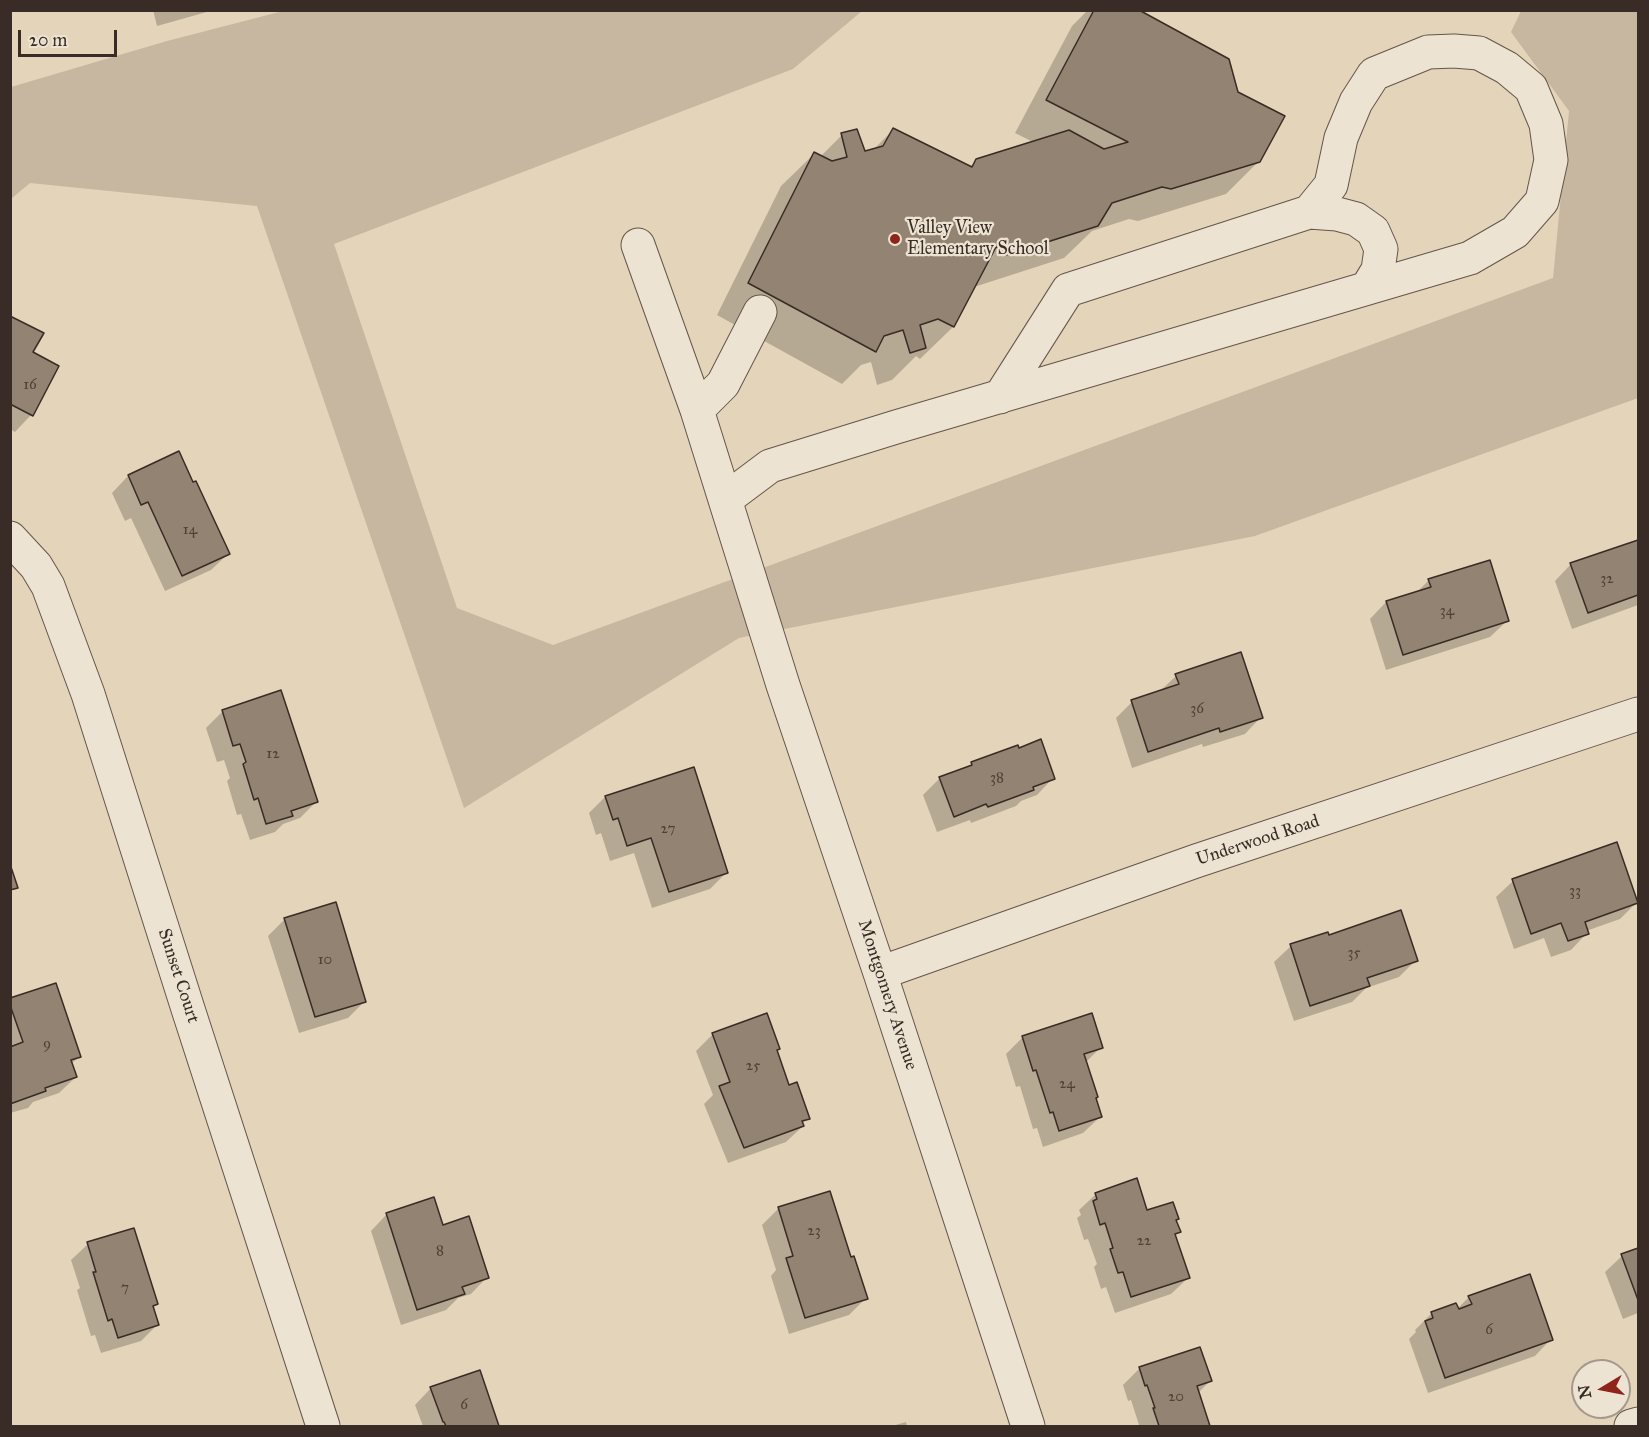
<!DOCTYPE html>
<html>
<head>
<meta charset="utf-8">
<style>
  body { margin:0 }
  #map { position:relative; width:1649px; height:1437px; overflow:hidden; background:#e4d4ba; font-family:"IM FELL Great Primer",serif }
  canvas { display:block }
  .frame { position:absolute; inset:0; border:12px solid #392b25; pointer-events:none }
  .north { position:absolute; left:1571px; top:1359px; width:60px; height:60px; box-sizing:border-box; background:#ede3d2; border:2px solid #a5998d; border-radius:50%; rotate:260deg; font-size:16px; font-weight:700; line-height:24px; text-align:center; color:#392b25 }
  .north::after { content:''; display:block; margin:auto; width:21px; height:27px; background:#8f2418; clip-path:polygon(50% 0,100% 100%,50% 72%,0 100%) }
  .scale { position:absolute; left:18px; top:30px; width:99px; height:27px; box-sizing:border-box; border:3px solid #392b25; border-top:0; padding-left:8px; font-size:18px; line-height:21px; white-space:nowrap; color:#392b25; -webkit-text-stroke:4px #ede3d2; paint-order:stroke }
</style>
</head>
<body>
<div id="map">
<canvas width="1649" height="1437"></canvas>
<div class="frame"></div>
<div class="north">N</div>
<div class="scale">20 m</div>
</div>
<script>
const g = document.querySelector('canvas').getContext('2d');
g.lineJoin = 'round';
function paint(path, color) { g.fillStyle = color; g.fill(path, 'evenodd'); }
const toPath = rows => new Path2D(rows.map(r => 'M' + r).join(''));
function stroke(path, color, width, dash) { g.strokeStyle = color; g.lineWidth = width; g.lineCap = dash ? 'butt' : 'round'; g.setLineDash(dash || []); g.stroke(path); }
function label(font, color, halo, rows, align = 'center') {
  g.font = font + ' "IM FELL Great Primer",serif'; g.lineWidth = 4.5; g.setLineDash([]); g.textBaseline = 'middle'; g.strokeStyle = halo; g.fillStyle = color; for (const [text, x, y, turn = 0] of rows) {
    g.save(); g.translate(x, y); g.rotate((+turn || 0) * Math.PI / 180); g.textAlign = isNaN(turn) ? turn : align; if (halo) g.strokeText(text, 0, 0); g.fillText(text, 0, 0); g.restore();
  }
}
paint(toPath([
  [283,11,862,11,793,69,334,244,457,608,553,645,1553,278,1569,111,1511,32,1521,11,1638,11,1638,398,1255,536,739,638,464,808,257,206,30,183,11,199,11,87,167,41]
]), '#c7b7a1');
paint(toPath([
  [153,10,214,10,157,26],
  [1088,10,1136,10,1259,161,1226,194,1138,221,1129,219,1092,231,1064,258,974,287,953,327,920,359,916,356,892,380,877,385,871,362,861,365,842,384,717,315,781,186,814,154,820,157,842,135,864,153,872,151,893,130,969,168,977,160,1033,142,1015,133,1072,26],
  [10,317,31,353,31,415,15,432,10,429],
  [178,453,228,554,211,570,165,591,131,518,125,521,112,493,128,476],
  [1638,541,1638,605,1572,629,1555,581,1571,564],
  [1429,580,1507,621,1490,637,1386,670,1370,619,1386,602,1417,592],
  [1176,676,1261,717,1245,734,1203,747,1202,744,1132,768,1116,718,1132,702,1159,692],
  [223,711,316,802,300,818,283,824,275,832,250,840,241,814,237,815,227,781,230,778,224,760,217,762,206,728],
  [972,763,1053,778,1037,795,1021,801,1016,806,971,823,970,820,937,832,923,795,940,778,967,768],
  [605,797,726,873,710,889,652,908,634,853,610,861,601,833,596,835,589,813],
  [1513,881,1637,902,1620,919,1586,931,1587,933,1571,950,1551,957,1544,938,1514,949,1496,897],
  [285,919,365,1001,348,1018,299,1033,268,936],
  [1328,936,1416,960,1399,977,1366,988,1352,1002,1294,1021,1274,962,1291,946],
  [10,1000,79,1057,71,1064,76,1077,59,1093,33,1102,28,1108,10,1113],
  [713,1034,776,1051,788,1087,808,1118,802,1124,803,1126,786,1142,728,1163,704,1104,713,1095,696,1051],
  [1023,1037,1101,1047,1085,1063,1100,1117,1083,1133,1043,1147,1037,1128,1033,1129,1020,1086,1016,1087,1006,1054],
  [1096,1194,1146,1212,1178,1219,1175,1221,1179,1232,1174,1236,1188,1278,1171,1294,1115,1313,1106,1287,1101,1289,1094,1267,1097,1264,1088,1239,1084,1240,1077,1218,1081,1215,1079,1210],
  [779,1208,850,1259,866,1298,849,1315,789,1334,771,1276,776,1270,762,1225],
  [387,1214,442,1227,487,1277,471,1294,458,1298,446,1310,401,1325,371,1231],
  [88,1244,156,1304,152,1308,158,1324,141,1341,101,1353,95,1335,91,1336,77,1290,80,1288,71,1260],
  [1638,1249,1638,1313,1623,1319,1605,1272,1622,1256],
  [1469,1297,1551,1339,1535,1356,1428,1393,1409,1339,1416,1332,1415,1330,1432,1313,1457,1309],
  [1199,1349,1210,1381,1197,1394,1208,1426,1137,1426,1139,1425,1131,1400,1128,1401,1123,1385,1139,1369],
  [479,1372,498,1426,423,1426,415,1405,431,1388],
  [906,1422,907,1426,892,1426]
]), '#0003');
const building = toPath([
  [1094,10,1139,10,1229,59,1238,92,1285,116,1260,162,1171,189,1162,187,1112,203,1098,226,1006,255,996,247,954,327,938,319,920,325,926,348,910,353,903,330,884,336,876,352,748,283,814,152,832,161,847,157,841,133,857,129,865,151,883,146,893,128,972,167,976,159,1069,130,1104,149,1128,142,1046,100,1094,10],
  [10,316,44,333,33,352,59,366,33,416,10,404,10,316],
  [179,451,193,482,196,481,230,554,182,576,148,502,141,505,128,475,179,451],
  [1638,540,1638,595,1588,613,1570,563,1638,540],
  [1490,560,1509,621,1403,655,1386,601,1431,587,1428,579,1490,560],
  [1241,652,1263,718,1220,732,1219,728,1148,752,1131,700,1179,684,1175,674,1241,652],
  [281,690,318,802,291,811,293,816,266,824,258,798,254,800,243,764,246,762,240,744,233,746,222,710,281,690],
  [1041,739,1055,779,1033,787,1034,790,988,807,986,804,954,817,939,777,972,765,971,762,1018,745,1019,748,1041,739],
  [694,767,728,873,669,892,651,838,627,846,618,818,613,820,605,796,694,767],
  [1617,842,1638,903,1585,922,1589,934,1568,941,1561,923,1531,934,1512,879,1617,842],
  [10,864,18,888,10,890,10,864],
  [336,902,366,1002,315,1017,284,918,336,902],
  [1401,910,1418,961,1367,978,1370,986,1310,1006,1290,944,1328,932,1329,935,1401,910],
  [56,983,81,1057,71,1060,77,1077,45,1088,46,1091,10,1104,10,1047,23,1042,10,1005,10,998,56,983],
  [767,1013,780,1049,777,1050,789,1085,797,1082,810,1119,802,1121,804,1126,744,1148,719,1086,730,1082,712,1033,767,1013],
  [1092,1013,1103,1048,1084,1054,1098,1097,1096,1098,1102,1117,1059,1131,1053,1112,1050,1113,1036,1070,1033,1071,1022,1036,1092,1013],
  [1137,1178,1147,1210,1173,1202,1179,1219,1176,1220,1181,1232,1175,1234,1190,1278,1131,1297,1123,1272,1118,1273,1110,1249,1113,1248,1105,1223,1100,1225,1093,1201,1097,1199,1095,1193,1137,1178],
  [830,1191,851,1257,854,1256,868,1299,805,1318,786,1258,793,1256,778,1207,830,1191],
  [434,1197,443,1225,469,1216,489,1278,462,1287,465,1294,417,1310,386,1213,434,1197],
  [134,1228,158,1304,153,1306,159,1325,118,1338,112,1319,108,1321,93,1272,96,1272,87,1242,134,1228],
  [1638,1248,1638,1300,1621,1254,1638,1248],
  [1530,1274,1553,1340,1445,1378,1425,1321,1433,1318,1431,1312,1456,1303,1459,1309,1472,1304,1468,1296,1530,1274],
  [1200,1347,1212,1381,1197,1386,1210,1426,1159,1426,1153,1408,1155,1408,1147,1385,1145,1386,1139,1367,1200,1347],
  [480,1370,499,1426,446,1426,444,1422,443,1422,430,1387,480,1370]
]);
paint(building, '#928372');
stroke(building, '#392b25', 1.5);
const minor = toPath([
  [638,245,697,410,783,685,880,973,1028,1426],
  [1000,397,1068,290,1309,212,1337,214,1356,219,1373,231,1381,249,1378,270,1367,288],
  [697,410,723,384,760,312],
  [726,499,770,466,896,427,1470,258,1515,232,1542,201,1551,160,1546,124,1531,88,1507,68,1479,53,1454,51,1428,52,1374,74,1356,102,1341,138,1331,185,1309,212],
  [10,538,36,566,48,586,88,694,188,1009,323,1426],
  [880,973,1196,861,1638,714],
  [1631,1426,1638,1424]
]);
stroke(minor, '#64554a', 35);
stroke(minor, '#ede3d2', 33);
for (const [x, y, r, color] of [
  [895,239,6,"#8f2418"]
]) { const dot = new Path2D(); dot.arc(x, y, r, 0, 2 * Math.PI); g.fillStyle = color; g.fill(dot); stroke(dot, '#ede3d2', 2); }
label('15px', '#4f4138', null, [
  ["16",30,385],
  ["14",190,530],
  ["32",1607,579],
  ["34",1447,611],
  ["36",1197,709],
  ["12",273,754],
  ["38",997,778],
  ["27",668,829],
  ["33",1575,891],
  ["35",1354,953],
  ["10",325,960],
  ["9",47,1044],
  ["25",753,1066],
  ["24",1067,1084],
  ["23",814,1231],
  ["22",1144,1241],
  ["8",440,1251],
  ["7",125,1288],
  ["6",1489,1330],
  ["20",1176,1397],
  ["6",464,1405]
]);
label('18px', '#392b25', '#ede3d2', [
  ["Valley View",907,229],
  ["Elementary School",907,250]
], 'left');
label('18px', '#392b25', '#ede3d2', [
  ["Underwood Road",1258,841,-18],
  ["Sunset Court",178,976,72],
  ["Montgomery Avenue",887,995,72]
]);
</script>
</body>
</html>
